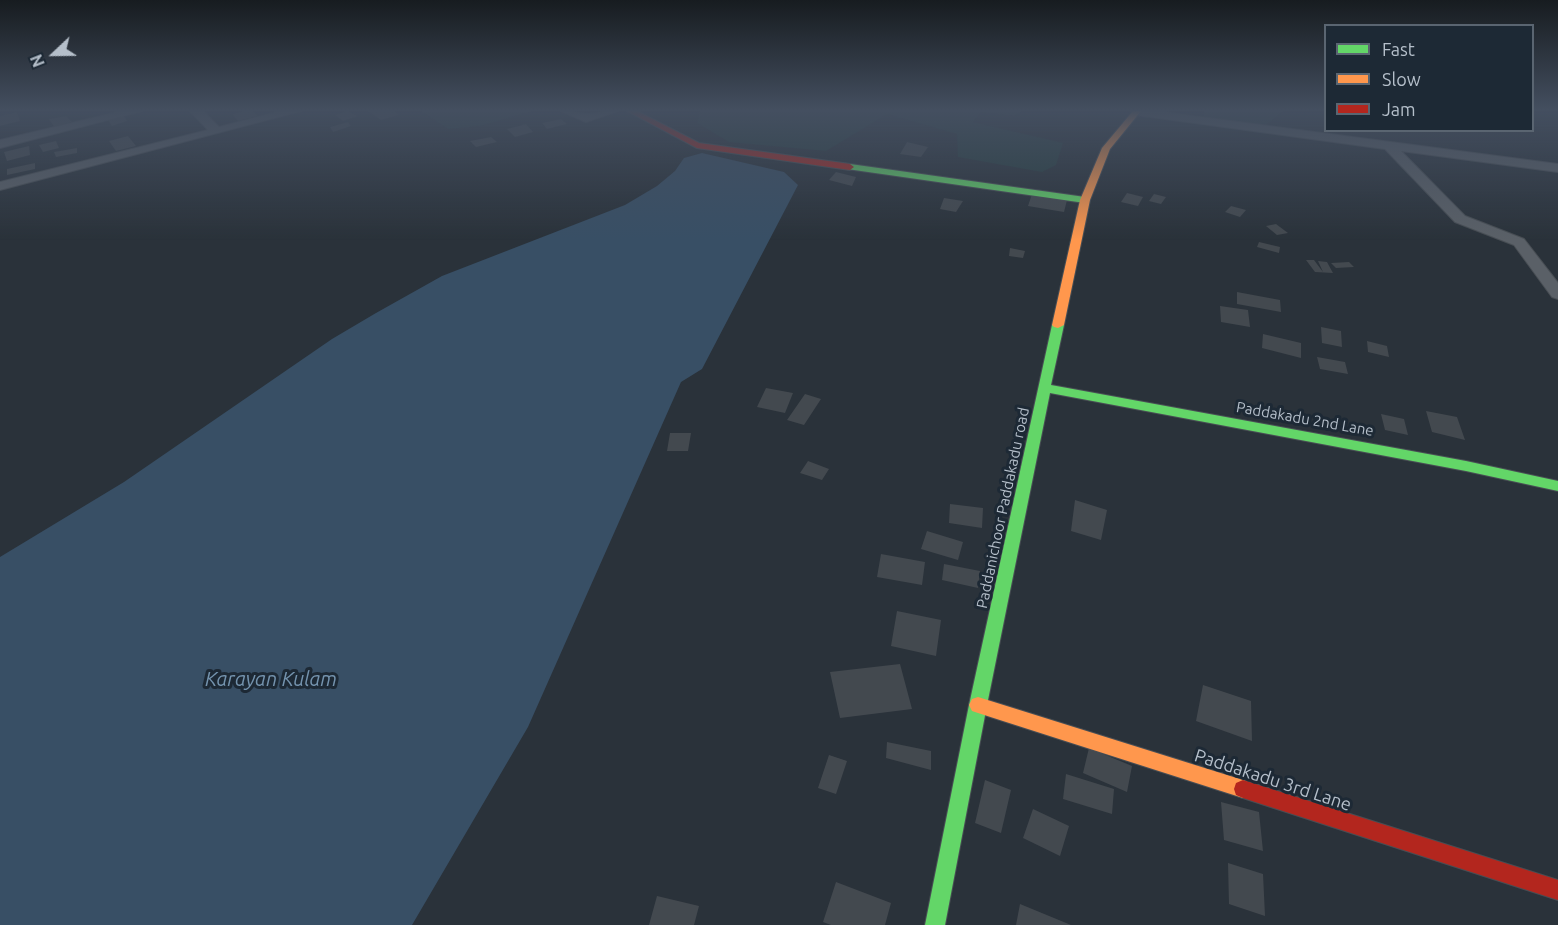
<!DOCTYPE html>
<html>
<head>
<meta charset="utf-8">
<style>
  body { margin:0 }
  #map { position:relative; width:1558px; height:925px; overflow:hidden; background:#2a323a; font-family:Ubuntu,sans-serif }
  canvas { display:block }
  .legend { position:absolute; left:1324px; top:24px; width:210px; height:108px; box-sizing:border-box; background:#1d2935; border:2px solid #5a6571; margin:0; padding:8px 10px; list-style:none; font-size:18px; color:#b5bfca }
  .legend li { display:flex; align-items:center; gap:12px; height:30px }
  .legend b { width:30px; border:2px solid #5a6571 }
  .north { position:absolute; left:24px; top:24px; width:60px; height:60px; -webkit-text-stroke:4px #1d2935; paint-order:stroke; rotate:248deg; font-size:16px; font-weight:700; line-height:24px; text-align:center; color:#b5bfca }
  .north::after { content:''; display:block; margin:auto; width:21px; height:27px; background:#b5bfca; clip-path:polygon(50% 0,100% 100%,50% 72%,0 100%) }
</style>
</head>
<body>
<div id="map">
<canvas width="1558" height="925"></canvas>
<ul class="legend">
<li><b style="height:8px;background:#63d668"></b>Fast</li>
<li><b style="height:8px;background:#ff974d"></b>Slow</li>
<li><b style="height:8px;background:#b3261e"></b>Jam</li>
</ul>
<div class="north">N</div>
</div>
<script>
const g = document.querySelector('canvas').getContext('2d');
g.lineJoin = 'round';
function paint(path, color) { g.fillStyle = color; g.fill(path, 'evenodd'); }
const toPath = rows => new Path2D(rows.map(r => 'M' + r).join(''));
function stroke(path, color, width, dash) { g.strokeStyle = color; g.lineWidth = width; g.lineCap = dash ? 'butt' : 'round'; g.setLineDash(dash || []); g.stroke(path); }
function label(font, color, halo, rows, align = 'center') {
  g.font = font + ' Ubuntu,sans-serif'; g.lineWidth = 6; g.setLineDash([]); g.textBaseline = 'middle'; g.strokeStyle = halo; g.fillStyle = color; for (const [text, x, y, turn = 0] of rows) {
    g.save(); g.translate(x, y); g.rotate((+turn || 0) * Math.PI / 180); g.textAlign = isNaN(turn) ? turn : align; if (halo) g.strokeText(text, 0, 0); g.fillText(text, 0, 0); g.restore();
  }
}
paint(toPath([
  [421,111,532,111,480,126,448,129],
  [700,111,1022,111,1014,116,981,112,973,122,1063,143,1056,165,1042,172,958,157,957,134,887,114,826,151,729,142,697,123],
  [1204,111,1283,111,1266,125,1203,118]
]), '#273e40');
paint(toPath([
  [702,153,784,172,798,185,702,369,681,382,528,727,412,925,0,925,0,557,124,482,332,339,376,313,442,276,625,205,657,186,675,171,684,158]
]), '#384f65');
paint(toPath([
  [245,111,252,111,258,116,238,121,232,114],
  [347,111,358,116,343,121,335,115],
  [368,111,394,111,399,115,381,120],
  [17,112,20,121,0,126,0,116],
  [66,116,72,122,54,127,49,119],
  [124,116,127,121,112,126,108,120],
  [561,119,567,124,547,129,542,123],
  [348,122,351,126,333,132,330,127],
  [526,124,533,132,515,137,507,129],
  [128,136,136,146,116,151,109,141],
  [491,137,497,142,476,147,470,141],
  [56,141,59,148,43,152,39,145],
  [907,142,928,147,921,157,900,154],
  [29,146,30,155,7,161,4,152],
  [77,148,77,153,56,157,54,152],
  [35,163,35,169,7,175,7,169],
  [836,172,856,177,852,186,829,180],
  [1127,193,1143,197,1138,206,1121,202],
  [1032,194,1067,200,1064,212,1028,206],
  [1154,194,1166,197,1161,204,1149,201],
  [944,198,963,201,956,212,940,209],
  [1231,206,1246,210,1240,217,1225,212],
  [1276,224,1288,233,1277,235,1266,226],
  [1259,242,1280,247,1279,253,1257,247],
  [1010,248,1025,251,1023,258,1009,256],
  [1306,260,1314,260,1323,272,1318,261,1327,262,1333,273,1315,272],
  [1349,262,1354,267,1336,268,1331,263],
  [1237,292,1280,300,1281,312,1237,304],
  [1220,306,1248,310,1250,327,1221,322],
  [1321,327,1341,331,1342,347,1322,343],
  [1263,334,1301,343,1301,358,1262,348],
  [1367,341,1387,346,1389,357,1368,352],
  [1317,357,1345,362,1348,374,1320,369],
  [766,388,793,393,785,413,757,407],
  [805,394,821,399,804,425,787,420],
  [1426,411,1457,417,1465,440,1432,432],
  [1381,414,1404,419,1408,435,1385,430],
  [670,433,691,433,688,451,667,451],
  [808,461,829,469,822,480,800,473],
  [1075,500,1107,510,1101,540,1071,531],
  [950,504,983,508,982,528,949,523],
  [927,531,963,542,958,560,921,549],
  [881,554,925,562,922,585,877,577],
  [944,564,980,571,978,588,942,580],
  [897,611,941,620,936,656,891,646],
  [900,664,912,709,840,718,830,672],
  [1203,685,1251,701,1252,741,1196,721],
  [887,742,931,751,931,770,886,758],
  [1089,748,1132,766,1127,792,1083,773],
  [829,755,847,761,836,794,818,788],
  [1066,774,1114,789,1112,814,1063,799],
  [985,780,1011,790,1001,833,975,823],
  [1221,802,1259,812,1263,851,1224,840],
  [1033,809,1069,826,1060,856,1023,838],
  [1228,863,1263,874,1265,916,1229,904],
  [836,882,891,903,885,925,831,925,823,922],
  [657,896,699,906,694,925,649,925],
  [1020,904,1071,925,1016,925]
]), '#43494f');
const street = toPath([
  [122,111,142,111,0,148,0,140,122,111],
  [190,111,203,111,219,127,281,111,301,111,0,190,0,182,208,130,190,111],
  [561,111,587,114,618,111,586,122,561,111],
  [1131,111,1155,111,1558,164,1558,172,1401,151,1465,216,1524,239,1558,283,1558,299,1552,297,1514,245,1455,222,1385,149,1136,115,1131,111]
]);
const fast = toPath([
  [850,164,1085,197,1090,200,1085,203,847,169,846,167,850,164],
  [1058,322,1064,325,1051,385,1466,461,1558,481,1558,491,1466,471,1050,393,987,705,945,925,925,925,969,705,1052,325,1058,322]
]);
const slow = toPath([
  [1133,111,1141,111,1110,149,1090,200,1064,325,1058,328,1054,327,1052,325,1080,200,1102,148,1133,111],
  [978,697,1243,780,1250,783,1252,789,1250,795,1243,798,978,713,972,711,969,705,972,699,978,697]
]);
const jam = toPath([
  [627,111,637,111,699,143,850,164,854,167,850,170,697,148,627,111],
  [1243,780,1558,880,1558,900,1243,798,1236,795,1234,789,1236,783,1243,780]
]);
stroke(street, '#484e54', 2);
stroke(fast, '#484e54', 2);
stroke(slow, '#484e54', 2);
stroke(jam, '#484e54', 2);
paint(street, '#5a6067');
paint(fast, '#63d668');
paint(slow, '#ff974d');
paint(jam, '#b3261e');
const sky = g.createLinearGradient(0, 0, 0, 240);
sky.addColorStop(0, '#171c20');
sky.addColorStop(0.46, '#444f60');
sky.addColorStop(1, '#444f6000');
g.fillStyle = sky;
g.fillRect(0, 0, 1558, 240);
label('15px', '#b5bfca', '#1d2935', [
  ["Paddakadu 2nd Lane",1305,419,10],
  ["Paddanichoor Paddakadu road",1003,508,-78]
]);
label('18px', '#b5bfca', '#1d2935', [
  ["Paddakadu 3rd Lane",1273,780,18]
]);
label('italic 20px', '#7493ae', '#1d2935', [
  ["Karayan Kulam",271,679]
]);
</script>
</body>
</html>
